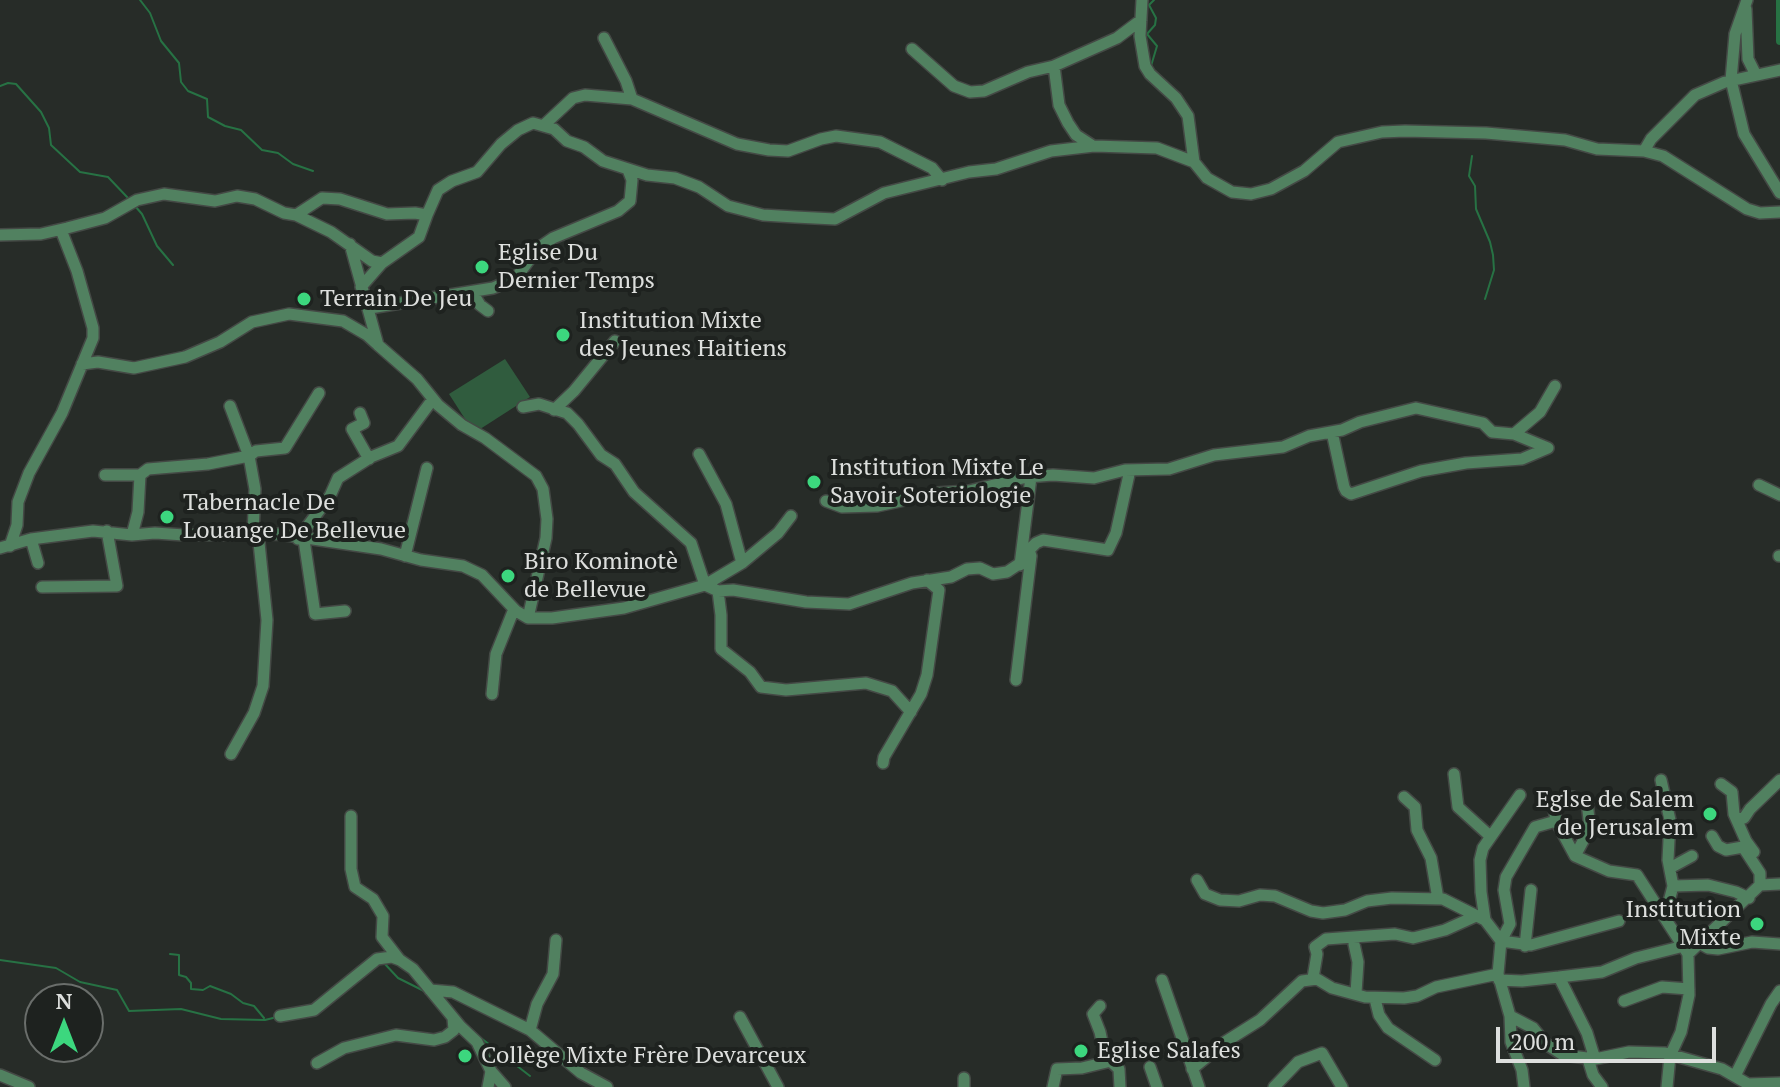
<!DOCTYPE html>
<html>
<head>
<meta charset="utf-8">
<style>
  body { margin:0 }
  #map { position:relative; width:1780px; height:1087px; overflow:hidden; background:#272c28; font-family:"PT Serif",serif }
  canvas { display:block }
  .north { position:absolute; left:24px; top:983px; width:80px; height:80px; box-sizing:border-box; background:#1e221f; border:2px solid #6a6e6b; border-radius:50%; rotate:0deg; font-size:22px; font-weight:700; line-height:32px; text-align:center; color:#dddfdd }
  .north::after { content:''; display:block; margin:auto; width:28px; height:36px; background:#3cd77e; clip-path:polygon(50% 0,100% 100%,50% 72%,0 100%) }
  .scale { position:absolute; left:1496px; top:1027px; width:220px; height:36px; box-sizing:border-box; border:4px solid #dddfdd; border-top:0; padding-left:10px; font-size:24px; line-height:28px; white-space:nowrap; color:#dddfdd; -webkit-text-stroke:6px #1e221f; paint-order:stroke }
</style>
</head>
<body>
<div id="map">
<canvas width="1780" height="1087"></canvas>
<div class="north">N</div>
<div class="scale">200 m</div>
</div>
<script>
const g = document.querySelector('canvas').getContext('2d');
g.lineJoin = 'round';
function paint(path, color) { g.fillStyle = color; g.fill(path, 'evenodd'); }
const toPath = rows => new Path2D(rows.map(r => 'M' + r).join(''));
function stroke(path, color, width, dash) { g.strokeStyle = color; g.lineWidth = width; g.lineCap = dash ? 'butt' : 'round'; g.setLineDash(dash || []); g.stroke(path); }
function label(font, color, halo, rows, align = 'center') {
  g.font = font + ' "PT Serif",serif'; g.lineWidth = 8; g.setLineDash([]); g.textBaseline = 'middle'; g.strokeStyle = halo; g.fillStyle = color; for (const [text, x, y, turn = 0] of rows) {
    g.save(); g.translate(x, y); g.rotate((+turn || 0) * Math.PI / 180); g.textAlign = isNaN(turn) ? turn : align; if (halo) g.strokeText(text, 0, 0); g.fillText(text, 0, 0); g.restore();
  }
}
paint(toPath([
  [505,359,530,397,474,433,449,394]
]), '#305c3e');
stroke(toPath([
  [140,0,150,13,161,41,179,63,181,82,188,91,207,99,208,117,225,126,241,130,262,150,278,153,293,164,313,171],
  [1151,66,1157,46,1147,34,1155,25,1156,18,1149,5,1154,0],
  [0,86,8,83,16,84,41,112,49,128,51,145,80,172,108,177,128,198],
  [1472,156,1469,176,1475,186,1476,209,1490,242,1493,255,1494,270,1485,299],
  [135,206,142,214,157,246,173,265],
  [170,954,179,955,179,975,186,977,191,983,191,989,203,990,210,986,231,994,243,1003,254,1006,264,1018],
  [0,960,56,968,80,982,117,990,129,1011,181,1009,221,1019,265,1020,277,1017],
  [384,963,398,978,424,991],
  [481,1038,530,1076]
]), '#277244', 2);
stroke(toPath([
  [1780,0,1780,41]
]), '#277244', 8);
const minor = toPath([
  [1142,0,1140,36,1145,66,1150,74,1176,98,1188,116,1194,162],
  [1747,0,1735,34,1731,80,1744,134,1780,193],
  [1746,9,1748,59,1756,75],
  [604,38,626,81,632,99],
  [912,49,954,86,970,92,984,91,1028,72,1054,66],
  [544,125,573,98,585,95,632,99,737,144,769,150,788,151,821,139,836,136,880,142,932,168,942,180],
  [1093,146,1076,135,1068,123,1059,105,1054,66,1117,38,1141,20],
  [1644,151,1651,139,1695,95,1725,82,1780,70],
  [296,215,331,232,372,261,382,263,419,237,427,215],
  [0,235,41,234,67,228,105,218,137,200,164,194,215,201,237,196,255,199,284,213,296,215,322,198,340,199,387,214,415,213,427,215,438,190,452,181,477,172,501,144,518,130,533,123,554,129,567,141,584,147,603,161,647,175,675,178,699,187,728,206,763,215,795,217,835,219,884,193,969,172,996,169,1051,151,1094,146,1157,148,1194,162,1207,178,1232,192,1251,194,1271,189,1304,171,1338,142,1382,132,1405,131,1486,133,1565,140,1597,149,1644,151,1663,156,1747,209,1760,213,1780,212],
  [350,244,378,345,417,379,438,405,462,425,485,438,536,476,543,489,547,519,546,538,528,618],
  [361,287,382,263],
  [472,292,480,305,488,311],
  [370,308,493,288,516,278,537,249,553,238,618,211,630,201,632,180,628,170],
  [82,364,98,362,134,368,185,357,220,342,252,322,289,314,343,321,367,335,378,345],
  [230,406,249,456,255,489,253,533],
  [523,407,539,404,567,413,578,424,601,455,615,464,634,492,691,543,705,585,718,591,733,590,806,602,849,604,912,583,951,577,967,569,980,568,993,574,1007,572,1031,556,1029,550,1036,543,1043,540,1108,550,1116,533,1130,470],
  [554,410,574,391,615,341],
  [360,413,364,423,352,429,369,459],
  [1332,432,1344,487,1346,491,1351,494,1421,471,1466,463,1522,459,1548,448],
  [1514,434,1540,412,1555,386],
  [699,454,726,504,742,563],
  [105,475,140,475],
  [1759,485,1780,495],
  [826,501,842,507,877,506,937,493,969,491,1027,477,1053,475,1094,478,1125,470,1169,469,1214,455,1283,447,1309,436,1342,430,1360,422,1416,408,1483,423,1492,432,1514,434,1548,448],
  [132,535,138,512,140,475,148,469,208,464,249,456,256,451,285,448,319,393],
  [31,539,38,563],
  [298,539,330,496,338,478,371,457,398,446,433,399],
  [304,540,315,614,345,611],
  [10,546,17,525,18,502,29,473,62,413,93,338,93,328,77,271,61,230],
  [0,548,31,539,93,531,132,535,155,533,184,535,279,534,381,549,421,560,463,566,482,575,516,611,528,618,552,618,624,608,705,585,742,563,778,533,791,516],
  [405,556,427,468],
  [1779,556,1780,556],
  [1020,565,1031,477],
  [42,587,117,586,107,531],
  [718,591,721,615,721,649,750,672,761,687,786,690,866,683,892,691,911,712],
  [1016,680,1031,556],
  [492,694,496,654,514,609],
  [231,754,254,713,263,686,267,620,258,533],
  [883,763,884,757,921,694,927,675,939,590,927,580],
  [1454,774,1458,807,1490,836],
  [1661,780,1670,820,1668,860,1673,886,1665,917],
  [1721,784,1732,792,1734,814,1746,841,1754,852],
  [1404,797,1415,807,1417,830,1431,858,1438,899],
  [351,816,351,869,355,887,373,899,383,916,382,937,399,959],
  [1738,819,1744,818,1750,809,1780,780],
  [1556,821,1554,809,1573,797],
  [1575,856,1590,828,1587,802],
  [1670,868,1692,856],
  [1197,880,1205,894,1220,900,1239,901,1260,895,1275,896,1311,911,1323,913,1345,910,1367,901,1392,898,1443,899,1485,920,1501,941,1498,974,1510,1016,1511,1042,1522,1070,1524,1087],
  [1760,885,1780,884],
  [1673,886,1708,885,1736,892,1749,898],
  [1485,920,1481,892,1480,860,1483,848,1520,795],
  [1619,921,1531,945,1501,941,1510,924,1504,890,1506,877,1535,827,1556,821,1575,856,1609,871,1637,875,1688,954,1689,995,1681,1032,1670,1056,1667,1087],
  [1699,943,1708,948,1718,949,1752,942,1780,944],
  [1354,944,1358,962,1356,993],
  [1525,946,1531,890],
  [1688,954,1760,885,1760,873,1743,847,1726,850,1718,846,1712,836],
  [1559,977,1602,972,1636,958,1684,946],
  [1313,978,1317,954,1315,947,1326,939,1395,934,1413,938,1445,930,1476,916],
  [1162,980,1199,1087],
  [1499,980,1522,981,1559,977,1587,1033,1595,1059],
  [430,990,453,992,530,1030,581,1073,607,1087],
  [1375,999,1379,1015,1388,1028,1435,1060],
  [1624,1001,1662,987,1689,989],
  [1100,1006,1093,1014,1100,1032,1105,1056,1119,1069,1120,1087],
  [280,1016,314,1010,377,959,392,957,400,960,413,969,460,1026,477,1042,491,1071,488,1087],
  [1510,1016,1533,1028,1546,1044,1563,1055,1595,1059,1629,1052,1665,1053,1722,1069,1748,1084,1780,1083],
  [740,1017,778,1087],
  [530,1030,537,1004,553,974,556,940],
  [1588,1059,1593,1075,1602,1087],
  [317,1063,344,1048,396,1035,434,1040,445,1037,454,1030,453,1018],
  [1150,1067,1157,1087],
  [1192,1069,1225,1042,1260,1020,1302,981,1317,979,1332,988,1365,997,1404,998,1417,996,1436,987,1498,974],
  [491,1071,505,1087],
  [1736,1074,1771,1004,1780,991],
  [0,1075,29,1087],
  [964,1078,964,1087],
  [1053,1087,1057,1069,1082,1068,1111,1061],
  [1274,1087,1298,1062,1322,1053,1342,1087]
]);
stroke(minor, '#444945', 14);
stroke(minor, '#518160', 11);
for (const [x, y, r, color] of [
  [482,267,8,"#3cd77e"],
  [304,299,8,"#3cd77e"],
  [563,335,8,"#3cd77e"],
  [814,482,8,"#3cd77e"],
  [167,517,8,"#3cd77e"],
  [508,576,8,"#3cd77e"],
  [1710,814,8,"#3cd77e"],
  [1757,924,8,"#3cd77e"],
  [1081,1051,8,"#3cd77e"],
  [465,1056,8,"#3cd77e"]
]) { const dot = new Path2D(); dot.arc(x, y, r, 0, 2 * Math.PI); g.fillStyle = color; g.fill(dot); stroke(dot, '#1e221f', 3); }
label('24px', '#dddfdd', '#1e221f', [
  ["Eglise Du",498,253],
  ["Dernier Temps",498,281],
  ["Terrain De Jeu",320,299],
  ["Institution Mixte",579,321],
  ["des Jeunes Haitiens",579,349],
  ["Institution Mixte Le",830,468],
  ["Savoir Soteriologie",830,496],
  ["Tabernacle De",183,503],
  ["Louange De Bellevue",183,531],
  ["Biro Kominotè",524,562],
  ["de Bellevue",524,590],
  ["Eglse de Salem",1694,800,"right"],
  ["de Jerusalem",1694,828,"right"],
  ["Institution",1741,910,"right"],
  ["Mixte",1741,938,"right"],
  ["Eglise Salafes",1097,1051],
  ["Collège Mixte Frère Devarceux",481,1056]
], 'left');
</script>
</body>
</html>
